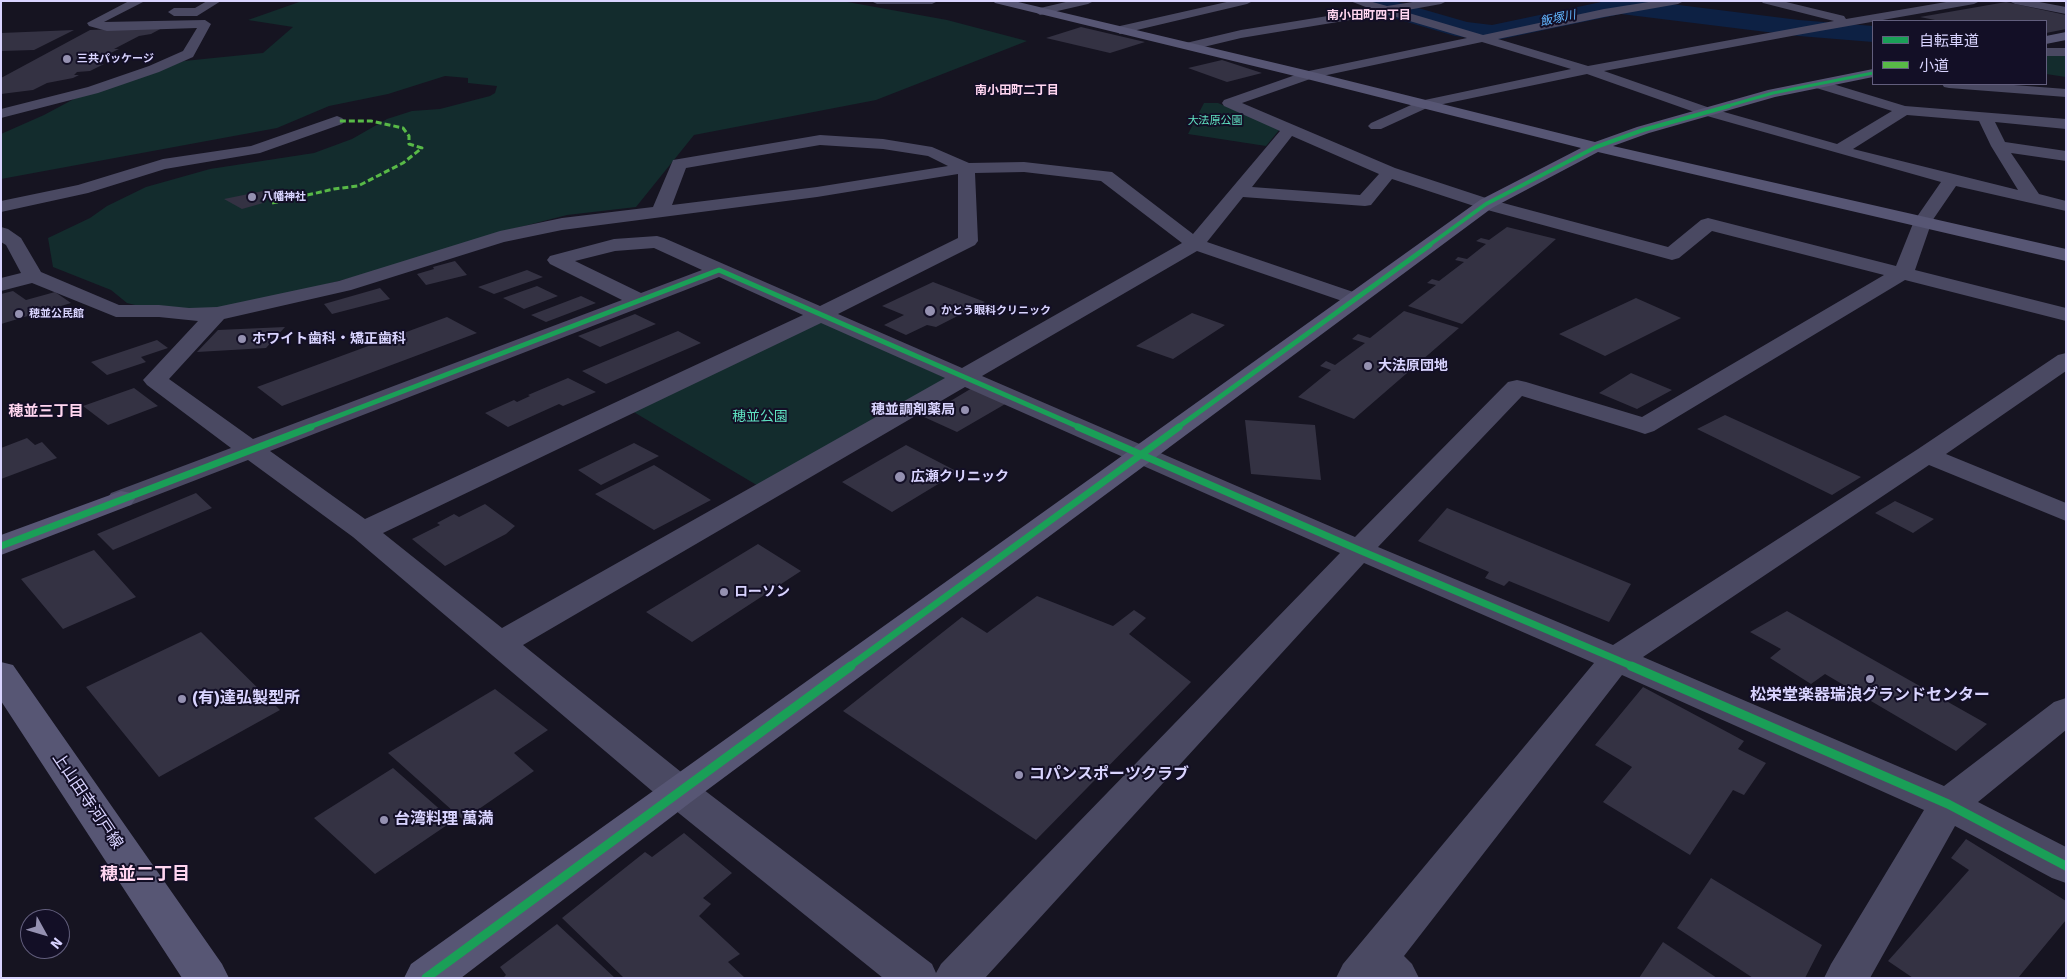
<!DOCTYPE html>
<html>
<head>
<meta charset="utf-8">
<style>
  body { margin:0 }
  #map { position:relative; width:2067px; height:979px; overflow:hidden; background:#161421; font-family:Signika,"Noto Sans JP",sans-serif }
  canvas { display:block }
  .frame { position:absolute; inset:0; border:2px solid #d9d4ff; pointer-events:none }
  .legend { position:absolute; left:1872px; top:20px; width:175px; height:65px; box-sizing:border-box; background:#130f26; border:1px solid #625e7d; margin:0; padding:6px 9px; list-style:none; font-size:15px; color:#d9d4ff }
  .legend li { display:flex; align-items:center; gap:10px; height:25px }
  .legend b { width:25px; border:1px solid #625e7d }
  .north { position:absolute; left:20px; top:909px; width:50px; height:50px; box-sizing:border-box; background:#130f26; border:1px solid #625e7d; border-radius:50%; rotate:129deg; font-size:14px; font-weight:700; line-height:20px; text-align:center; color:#d9d4ff }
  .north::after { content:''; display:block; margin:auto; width:18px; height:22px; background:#9591b1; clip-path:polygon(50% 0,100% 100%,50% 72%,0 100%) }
</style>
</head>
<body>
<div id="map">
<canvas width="2067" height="979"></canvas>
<div class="frame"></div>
<ul class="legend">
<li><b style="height:6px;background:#1a9f57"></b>自転車道</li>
<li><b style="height:6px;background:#58b947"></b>小道</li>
</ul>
<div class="north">N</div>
</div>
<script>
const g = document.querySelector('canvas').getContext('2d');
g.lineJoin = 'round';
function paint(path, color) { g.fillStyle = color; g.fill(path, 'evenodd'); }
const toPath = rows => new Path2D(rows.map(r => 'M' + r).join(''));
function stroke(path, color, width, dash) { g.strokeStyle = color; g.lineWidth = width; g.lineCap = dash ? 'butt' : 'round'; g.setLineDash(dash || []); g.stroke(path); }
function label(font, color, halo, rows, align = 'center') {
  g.font = font + ' Signika,"Noto Sans JP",sans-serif'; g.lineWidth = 4; g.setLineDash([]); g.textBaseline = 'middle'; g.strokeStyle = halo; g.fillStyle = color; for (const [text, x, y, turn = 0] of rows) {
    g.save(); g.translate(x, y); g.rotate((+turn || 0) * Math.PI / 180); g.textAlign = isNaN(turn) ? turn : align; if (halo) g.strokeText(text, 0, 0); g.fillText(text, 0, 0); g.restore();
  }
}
paint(toPath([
  [302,1,842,1,947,20,1027,41,876,100,694,135,636,207,567,215,493,234,410,262,286,295,220,310,159,311,127,303,111,290,53,267,48,238,90,218,107,206,146,187,210,169,314,153,352,139,387,119,412,111,440,109,490,96,495,93,497,86,468,83,468,78,445,76,388,94,329,106,277,128,1,179,1,134,44,115,74,99,184,61,263,53,293,27,248,20],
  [2046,53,2066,55,2066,77,2046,74],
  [1204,103,1218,103,1280,129,1266,146,1188,134],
  [819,320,950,380,760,487,632,411]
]), '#132c2d');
paint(toPath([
  [1372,1,1394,1,1467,22,1492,25,1606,1,1647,1,1799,20,1873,26,1873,42,1799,36,1621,14,1492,41,1455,36,1373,12,1369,6,1372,1]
]), '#0d2144');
paint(toPath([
  [2006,2,2066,15,2066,29,2046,33,2046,21,1940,21,1920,17],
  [164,27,151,34,139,36,114,49,119,49,92,62,102,61,96,65,104,64,90,71,77,72,74,75,79,75,73,78,47,83,33,90,1,94,1,78,90,30],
  [1081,27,1145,42,1110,53,1046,38],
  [74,30,34,50,1,51,1,33],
  [1222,60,1262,73,1227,82,1188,68],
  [273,189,284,195,259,201,263,203,242,209,224,199],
  [1507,227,1556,239,1462,324,1408,306,1436,285,1427,283,1432,279,1439,281,1464,262,1455,260,1458,257,1467,259,1486,244,1476,241,1481,238,1489,240],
  [455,261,467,275,426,285,417,274,434,269,433,267],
  [527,270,543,277,494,294,478,287],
  [933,282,985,302,936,327,927,325,906,335,884,325,904,315,882,306],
  [537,286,558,296,524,309,503,298],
  [380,288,390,299,332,314,324,304],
  [13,291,26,300,55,292,71,303,1,324,1,294],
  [581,296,596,303,546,322,531,315],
  [1636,298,1681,318,1605,356,1559,334],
  [1404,311,1459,328,1354,419,1298,397,1331,370,1320,366,1326,361,1335,365,1365,343,1352,339,1358,334,1370,338],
  [1192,313,1225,325,1173,359,1136,346],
  [635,314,656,324,600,347,578,336],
  [447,317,477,333,282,406,257,387],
  [285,327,266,348,197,352,218,330],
  [678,331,701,343,606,384,582,371],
  [157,340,168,348,141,357,146,362,107,375,91,362],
  [1631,373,1672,390,1637,409,1599,393],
  [568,378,596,392,563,406,559,404,508,427,485,413,514,400,517,402,530,396,528,395],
  [134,388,158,406,108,425,83,406],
  [972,388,1007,403,957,432,924,417],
  [1725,415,1861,477,1832,495,1697,429],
  [1245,420,1315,425,1321,480,1251,474],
  [27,438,35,445,42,442,57,458,1,479,1,448],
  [634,443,659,456,601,485,578,470],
  [906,445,958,472,892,512,842,482],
  [654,465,711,500,654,530,595,494],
  [196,493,212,508,113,550,97,534],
  [1895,501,1934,519,1913,533,1875,513],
  [485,504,515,526,506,534,445,566,412,539,440,525,437,523,454,514,459,517],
  [1447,508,1631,584,1609,622,1509,581,1504,586,1485,578,1489,572,1418,541],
  [758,544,801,571,692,642,646,612],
  [94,550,136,597,63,629,21,579],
  [1037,596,1113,626,1134,610,1146,618,1129,634,1191,682,1036,840,843,711,962,617,987,633],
  [1787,611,1987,724,1956,751,1825,674,1811,684,1770,658,1781,649,1750,632],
  [201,632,280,710,159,777,86,687],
  [1643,687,1744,741,1738,749,1766,763,1744,795,1733,790,1690,855,1603,802,1632,767,1595,745],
  [495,689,548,730,514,753,534,771,463,820,388,753],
  [393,768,453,821,375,874,314,818],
  [684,833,732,873,703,898,711,904,699,916,740,954,728,962,745,978,624,978,562,918,645,852,652,857],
  [1966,839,2066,901,2066,920,2018,978,1913,978,1888,961,1969,870,1951,858],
  [1711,878,1822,945,1805,978,1753,978,1677,928],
  [557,924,615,978,503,978,506,975,500,967],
  [1663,942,1717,978,1639,978]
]), '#343243');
paint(toPath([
  [129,1,145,1,104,22,205,20,211,24,193,57,159,72,98,93,1,118,1,109,88,87,149,66,183,51,197,28,107,31,89,26,87,23,129,1],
  [207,1,221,1,197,16,174,16,168,12,174,8,195,8,207,1],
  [871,1,938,1,932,4,877,4,871,1],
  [1070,1,1094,1,1088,4,1040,15,1034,11,1036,9,1070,1],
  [1231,1,1253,1,1247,4,1120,34,1114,30,1120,26,1231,1],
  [1350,1,1369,1,1387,6,1419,1,1447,1,1441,4,1402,11,1483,35,1604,9,1655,1,1684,1,1678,4,1604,17,1498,39,1588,66,1834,21,1763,3,1761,1,1782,1,1844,16,1846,19,1952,1,1980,1,1974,4,1797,35,1604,71,1710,108,1837,144,1892,111,1813,87,1811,84,1813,81,1823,81,1905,106,2066,119,2066,129,1995,122,2005,142,2066,151,2066,161,2011,153,2039,194,2066,201,2066,211,1956,186,1932,221,1915,270,2066,308,2066,321,1905,280,1654,431,1645,434,1636,431,1522,396,1378,547,1613,645,1918,449,2058,355,2066,353,2066,371,1946,454,2066,503,2066,521,1929,465,1643,657,1944,786,2054,702,2066,698,2066,730,1978,802,2066,847,2066,883,2052,878,1955,826,1870,978,1824,978,1831,964,1924,810,1622,675,1404,956,1412,964,1419,978,1336,978,1343,964,1594,663,1364,563,985,978,883,978,665,802,353,537,248,460,131,505,121,507,111,505,107,499,111,493,231,448,147,385,143,380,198,321,159,317,116,317,32,283,1,291,1,278,21,273,6,245,1,242,1,227,8,229,21,238,41,272,119,305,159,305,189,308,217,307,339,281,500,231,562,218,653,207,673,160,820,135,883,139,932,147,969,163,1024,162,1112,172,1193,234,1280,131,1224,106,1222,103,1224,100,1304,72,1467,38,1386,14,1241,38,1191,50,1185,46,1186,43,1241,30,1371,9,1350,1],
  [1482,42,1571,69,1420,101,1371,123,1368,126,1371,129,1381,129,1429,107,1587,74,1700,114,1941,182,1914,221,1896,266,1708,218,1701,220,1668,247,1492,200,1395,168,1242,103,1313,78,1482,42],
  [1907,115,1979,121,1991,146,2018,190,1853,149,1907,115],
  [1292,136,1379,174,1360,195,1252,187,1292,136],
  [820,145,883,149,928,156,948,166,817,187,672,205,686,168,820,145],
  [1024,172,1101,181,1182,243,962,368,838,314,975,245,978,241,975,173,1024,172],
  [958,174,958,238,820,306,664,238,657,236,614,239,550,256,547,260,550,264,622,300,253,439,169,379,224,319,351,290,504,242,562,230,817,197,958,174],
  [1392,179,1480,208,1672,260,1679,258,1712,231,1884,275,1642,417,1526,382,1517,380,1508,382,1355,537,982,376,1197,251,1348,303,1355,305,1362,303,1366,299,1362,295,1207,242,1243,197,1365,206,1371,205,1392,179],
  [654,248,702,270,641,293,575,261,615,251,654,248],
  [719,277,803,315,365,519,270,451,719,277],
  [821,323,945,378,502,628,383,533,821,323],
  [965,387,1340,553,941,964,936,973,932,964,691,780,523,645,965,387],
  [2009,1,2034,1,2066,7,2066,14,2015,4,2009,1],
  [2046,48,2066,48,2066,56,2046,56,2046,48],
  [1942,84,2001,84,2066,89,2066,97,1949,88,1944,87,1942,84],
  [337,116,342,118,345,121,342,124,260,153,165,169,88,193,1,212,1,201,78,185,163,159,251,146,337,116]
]), '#4a4962');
paint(toPath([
  [993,1,1014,1,1309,71,1595,142,1637,127,1768,90,1873,69,1873,77,1775,97,1649,133,1613,146,2066,249,2066,261,1598,152,1492,208,691,802,461,978,404,978,411,964,1480,200,1581,148,1307,79,995,3,993,1],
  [2066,32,2066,40,2046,44,2046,36,2066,32],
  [121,491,131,493,135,499,131,505,1,555,1,535,121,491],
  [1,662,13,665,222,964,229,978,182,978,1,701,1,662]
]), '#575674');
stroke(toPath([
  [272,203,334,189,358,186,403,163,422,148,409,144,409,136,403,128,371,121,337,121]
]), '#58b947', 3, [6, 3]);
stroke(toPath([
  [1724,107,1773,93,1873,73]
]), '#1a9f57', 3);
stroke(toPath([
  [1428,246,1486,204,1596,147,1643,130,1729,106]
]), '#1a9f57', 4);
stroke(toPath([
  [307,428,719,270,1081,428],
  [1177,428,1430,245]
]), '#1a9f57', 5);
stroke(toPath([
  [1078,427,1359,550,1634,667],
  [1,546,311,427],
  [849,667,1179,427]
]), '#1a9f57', 7);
stroke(toPath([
  [1631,666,1948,804,2066,866],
  [426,978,851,666]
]), '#1a9f57', 9);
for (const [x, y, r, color] of [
  [67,59,5,"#9591b1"],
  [252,197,5,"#9591b1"],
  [930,311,6,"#9591b1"],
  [19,314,5,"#9591b1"],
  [242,339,5,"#9591b1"],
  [1368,366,5,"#9591b1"],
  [965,410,5,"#9591b1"],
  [900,477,6,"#9591b1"],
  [724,592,5,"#9591b1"],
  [1870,679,5,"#9591b1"],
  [182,699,5,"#9591b1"],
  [1019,775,5,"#9591b1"],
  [384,820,5,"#9591b1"]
]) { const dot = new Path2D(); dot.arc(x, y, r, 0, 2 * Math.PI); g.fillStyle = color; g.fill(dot); stroke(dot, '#130f26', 2); }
label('bold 11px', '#d9d4ff', '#130f26', [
  ["三共パッケージ",77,59],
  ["八幡神社",262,197],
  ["かとう眼科クリニック",941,311],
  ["穂並公民館",29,314]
], 'left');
label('11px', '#5fe0c0', '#130f26', [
  ["大法原公園",1215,121]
]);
label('bold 12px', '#ffd6f0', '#130f26', [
  ["南小田町四丁目",1369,16],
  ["南小田町二丁目",1017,91]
]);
label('italic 12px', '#62b6ff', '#130f26', [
  ["飯塚川",1558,19,-12]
]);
label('bold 14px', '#d9d4ff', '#130f26', [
  ["ホワイト歯科・矯正歯科",252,339],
  ["大法原団地",1378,366],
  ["穂並調剤薬局",955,410,"right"],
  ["広瀬クリニック",911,477],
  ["ローソン",734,592]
], 'left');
label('14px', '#5fe0c0', '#130f26', [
  ["穂並公園",760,417]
]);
label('bold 15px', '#ffd6f0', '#130f26', [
  ["穂並三丁目",46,412]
]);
label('bold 16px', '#d9d4ff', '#130f26', [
  ["松栄堂楽器瑞浪グランドセンター",1870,696,"center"],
  ["(有)達弘製型所",192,699],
  ["コパンスポーツクラブ",1029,775],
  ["台湾料理 萬満",394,820]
], 'left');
label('16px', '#d9d4ff', '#130f26', [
  ["上山田寺河戸線",87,801,56]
]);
label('bold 18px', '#ffd6f0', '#130f26', [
  ["穂並二丁目",145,875]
]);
</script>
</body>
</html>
